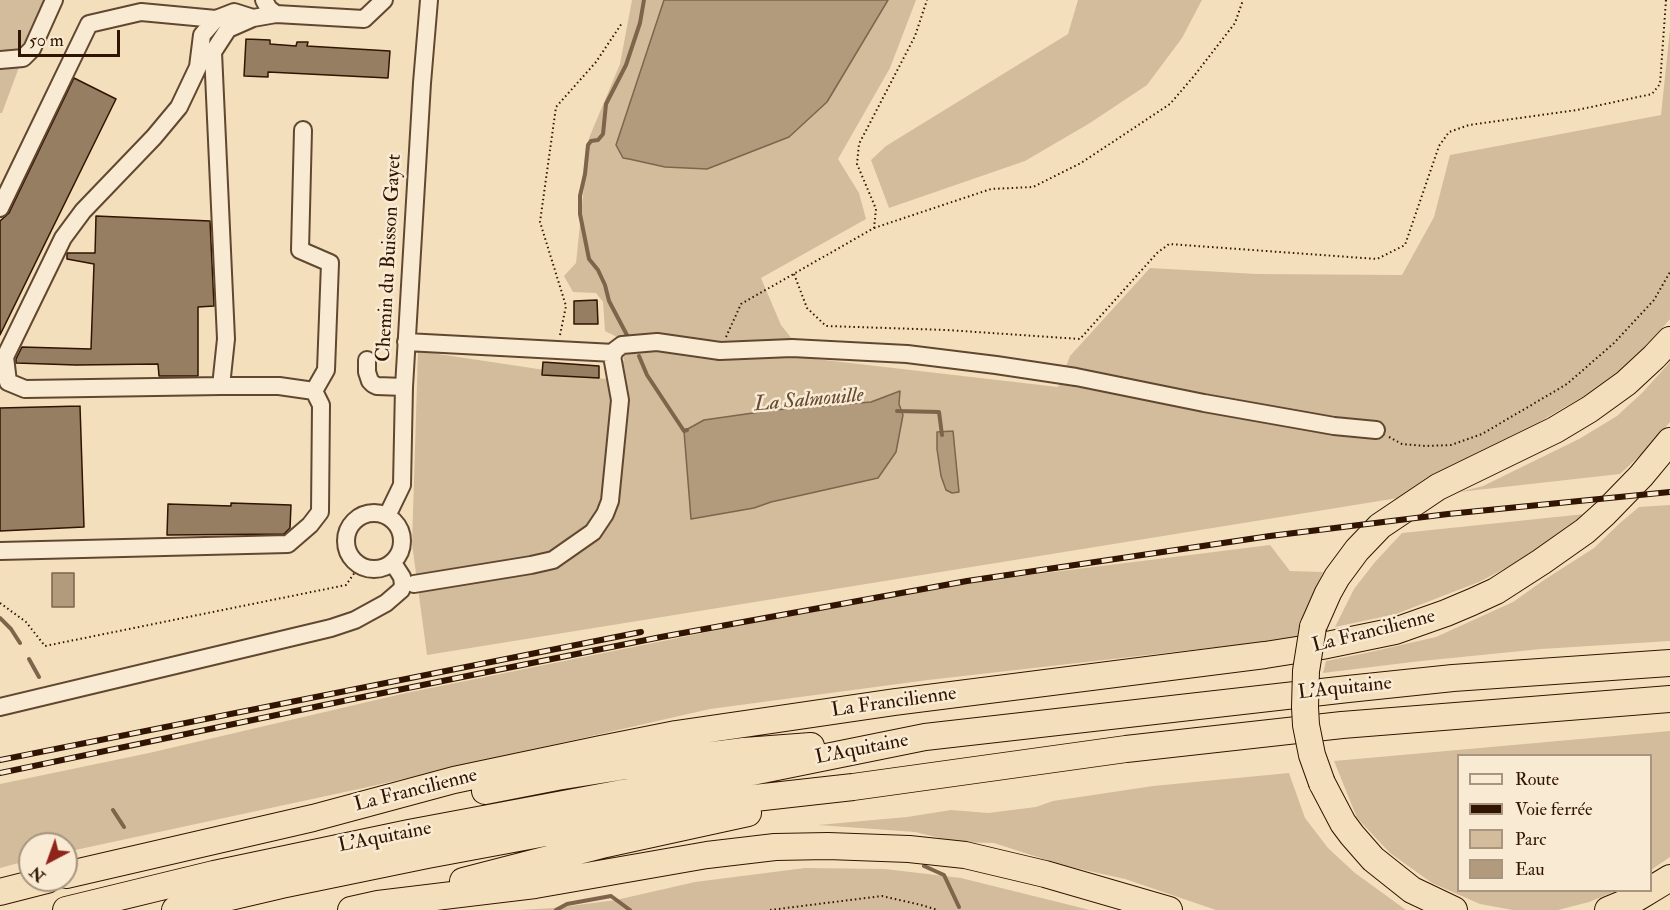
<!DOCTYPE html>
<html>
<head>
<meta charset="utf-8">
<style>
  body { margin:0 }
  #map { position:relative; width:1670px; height:910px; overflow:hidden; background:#f4dfbc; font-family:"IM FELL Double Pica",serif }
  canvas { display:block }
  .legend { position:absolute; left:1457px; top:754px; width:195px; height:138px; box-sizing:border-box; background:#f8ead3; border:2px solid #a8947f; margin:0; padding:8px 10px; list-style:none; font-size:18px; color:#311401 }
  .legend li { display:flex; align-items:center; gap:12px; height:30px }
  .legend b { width:30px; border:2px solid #a8947f }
  .north { position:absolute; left:18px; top:832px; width:60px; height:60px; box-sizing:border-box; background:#f8ead3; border:2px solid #a8947f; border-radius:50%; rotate:221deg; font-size:16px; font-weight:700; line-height:24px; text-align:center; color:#311401 }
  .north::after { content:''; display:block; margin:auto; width:21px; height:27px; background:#8f2418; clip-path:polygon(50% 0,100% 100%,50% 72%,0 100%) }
  .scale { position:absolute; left:18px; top:30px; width:102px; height:27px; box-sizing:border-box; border:3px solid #311401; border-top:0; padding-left:8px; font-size:18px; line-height:21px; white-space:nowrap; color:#311401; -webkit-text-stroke:4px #f8ead3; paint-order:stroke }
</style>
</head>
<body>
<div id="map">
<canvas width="1670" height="910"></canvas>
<ul class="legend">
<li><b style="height:8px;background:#f8ead3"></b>Route</li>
<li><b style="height:8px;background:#311401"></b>Voie ferrée</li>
<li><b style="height:16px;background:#d3bc9c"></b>Parc</li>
<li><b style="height:16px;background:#b29a7c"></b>Eau</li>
</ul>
<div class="north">N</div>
<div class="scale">50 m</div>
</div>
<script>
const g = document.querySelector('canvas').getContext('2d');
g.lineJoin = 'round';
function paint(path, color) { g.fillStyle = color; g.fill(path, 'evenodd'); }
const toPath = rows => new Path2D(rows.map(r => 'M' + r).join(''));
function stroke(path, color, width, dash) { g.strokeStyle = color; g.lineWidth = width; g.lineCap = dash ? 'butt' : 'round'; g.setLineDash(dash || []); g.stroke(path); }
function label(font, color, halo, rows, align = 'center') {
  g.font = font + ' "IM FELL Double Pica",serif'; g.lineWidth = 5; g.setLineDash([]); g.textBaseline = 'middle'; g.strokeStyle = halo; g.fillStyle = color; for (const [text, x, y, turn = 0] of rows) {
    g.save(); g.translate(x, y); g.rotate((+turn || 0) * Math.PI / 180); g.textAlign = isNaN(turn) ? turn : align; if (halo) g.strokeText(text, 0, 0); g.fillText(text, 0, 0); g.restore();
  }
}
paint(toPath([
  [0,0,44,0,2,113,0,113],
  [632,0,664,0,616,145,665,167,707,169,789,137,888,0,916,0,890,68,838,159,859,193,866,219,761,278,781,325,807,358,1058,387,1070,356,1150,268,1257,274,1402,275,1434,217,1450,155,1661,115,1670,29,1670,319,1624,373,1539,422,1426,478,1398,498,427,655,412,544,418,351,605,379,624,360,619,338,605,331,603,302,596,293,573,292,564,276,576,263,589,138,620,64],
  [899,391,899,404,903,415,771,502,754,508,774,410,871,402],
  [1078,0,1202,0,1182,38,1147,85,1090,123,1025,161,889,208,871,160,886,146,1068,34],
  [1670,362,1670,422,1649,447,1620,474,1459,492,1483,486,1579,439,1617,416,1643,392],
  [1670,505,1670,641,1541,649,1412,662,1323,673,1326,661,1366,653,1436,637,1513,602,1544,580,1594,548,1620,523,1639,507],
  [1585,514,1519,561,1479,582,1396,614,1335,627,1354,589,1375,562,1402,533],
  [1270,545,1290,571,1323,572,1303,618,1297,638,928,680,710,709,368,787,66,852,66,844,30,844,30,860,0,868,0,784,149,753,406,693,747,624,981,581],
  [1670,731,1670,857,1651,870,1650,756,1458,756,1458,890,1616,891,1589,902,1558,910,1513,910,1480,904,1432,883,1390,853,1357,818,1334,761],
  [1289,773,1305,818,1328,848,1355,873,1406,910,1216,910,1125,879,1062,865,994,843,956,842,915,832,818,825,907,817,951,810,988,813,1036,807,1053,801,1153,786],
  [805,868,885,869,961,878,1090,910,518,910,554,908,616,900,695,882]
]), '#d3bc9c');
const water = toPath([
  [664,0,888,0,827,102,789,137,707,169,665,167,629,159,623,158,616,145,664,0],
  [900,391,899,404,903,415,896,452,878,478,771,502,754,508,691,519,684,431,704,420,774,410,871,402,900,391],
  [953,431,959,492,952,493,946,490,941,476,937,449,937,432,953,431],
  [52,573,74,573,74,607,52,607,52,573]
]);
paint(water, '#b29a7c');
stroke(water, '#7e644b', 1.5);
stroke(toPath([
  [628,337,609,301,605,285,598,270,589,259,580,214,580,196,585,174,588,145,591,141,598,140,603,134,606,104,626,65,640,23,644,0],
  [639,356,647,375,684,431,687,430],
  [897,411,939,412,942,435],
  [0,618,11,629,20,643],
  [29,659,39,677],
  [113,810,124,827],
  [924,866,944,875,959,907],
  [556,910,567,904,611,896,630,910]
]), '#7e644b', 4);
const building = toPath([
  [246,39,270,40,270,44,296,46,297,42,308,42,307,46,390,51,388,78,268,72,268,77,244,76,246,39],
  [74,78,116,99,0,335,0,221,9,213,74,78],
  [96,216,210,221,214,306,198,307,198,376,159,376,158,364,76,365,16,363,16,359,22,347,91,349,94,264,67,259,67,253,95,253,96,216],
  [597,300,598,324,574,324,574,301,597,300],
  [543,362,599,366,599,378,542,375,543,362],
  [80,406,84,527,0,531,0,408,80,406],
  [231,503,291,505,290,528,284,534,167,535,168,504,231,506,231,503]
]);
paint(building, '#967e62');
stroke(building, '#311401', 1.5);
const minor = toPath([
  [264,0,269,9,276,14,364,19,384,0],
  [253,18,228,29,213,52,226,339,221,386,25,389,8,382,5,357,63,238,83,211,154,137,179,107,198,67,202,35,216,19,234,12,253,18,276,14],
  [0,60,23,58,32,49,54,0],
  [303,130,300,250,330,263,326,370,314,391],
  [0,208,89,24,141,12,216,19],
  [406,342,614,353],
  [367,360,367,372,370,381,373,384,377,386,404,387],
  '346 541a28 28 0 1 1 56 0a28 28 0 1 1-56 0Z',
  [387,516,402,485,404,387,422,83,429,0],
  [0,551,288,544,310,525,320,512,321,405,314,391,279,386,221,386],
  [414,584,531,565,553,560,593,532,605,514,610,501,620,400,612,356,614,351,622,345,657,342,720,351,792,348,907,354,996,365,1076,377,1204,403,1334,426,1376,430],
  [0,707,331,628,355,620,386,603,401,590,403,585,402,577,393,563]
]);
const highway = toPath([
  [1313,627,1328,593,1337,577,1357,550,1380,526,1438,487,1555,430,1590,409,1626,383,1654,357,1670,340],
  [1322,783,1343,823,1352,835,1373,859,1412,890,1454,910],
  [485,791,557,777,626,766,744,751,811,746],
  [66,875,313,818,454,780,601,749,676,734,895,702,1265,655,1322,646,1395,631,1446,613,1472,602,1496,591,1541,562,1585,531,1605,513,1641,476,1670,441],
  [463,881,606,844,748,813],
  [0,892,47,880],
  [66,910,214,874,409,833,622,793,752,772,925,737,1348,689,1453,678,1670,663],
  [175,910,281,885,427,855,701,804,853,787,1126,749,1342,725,1670,699],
  [351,910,378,904,535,885,707,855,775,847,828,846,909,849,965,855,1045,874,1169,910],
  [1608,910,1637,898,1670,878]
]);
stroke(minor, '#624730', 20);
stroke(highway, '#311401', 28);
stroke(toPath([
  [874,228,991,189,1033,187,1081,163,1170,104,1194,76,1235,23,1243,0],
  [794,274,807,308,826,326,947,330,1080,339,1157,253,1169,244,1377,259,1405,245,1439,146,1449,132,1469,125,1577,110,1652,94,1660,84,1666,0],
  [560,335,566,306,540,222,556,107,596,62,622,23],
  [726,337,741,304,874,228,876,209,857,164,859,144,915,36,927,0],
  [1389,437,1402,444,1426,446,1451,445,1482,434,1528,407,1567,384,1614,343,1654,300,1670,272],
  [0,603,26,622,45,646,346,585,360,565],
  [770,910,882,896,921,905,938,910]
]), '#311401', 2, [1.5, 3]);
stroke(minor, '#f8ead3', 16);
stroke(highway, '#f4dfbc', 26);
const rail = toPath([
  [0,760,641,632],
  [0,773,348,700,661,637,967,581,1270,536,1448,514,1670,492]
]);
stroke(rail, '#311401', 6);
stroke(rail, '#f8ead3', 4, [11]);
const highwayBridge = toPath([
  [1313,627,1306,671,1305,707,1306,725,1312,755,1322,783]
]);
stroke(highwayBridge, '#311401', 28, []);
stroke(highwayBridge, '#f4dfbc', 26);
label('20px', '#311401', '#f8ead3', [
  ["Chemin du Buisson Gayet",390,258,-87],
  ["La Francilienne",1374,632,-14],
  ["L'Aquitaine",1345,689,-6],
  ["La Francilienne",894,703,-8],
  ["L'Aquitaine",862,750,-11],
  ["La Francilienne",416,791,-14],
  ["L'Aquitaine",385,838,-11]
]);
label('italic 21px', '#654a32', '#f8ead3', [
  ["La Salmouille",809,401,-5]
]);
</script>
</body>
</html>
